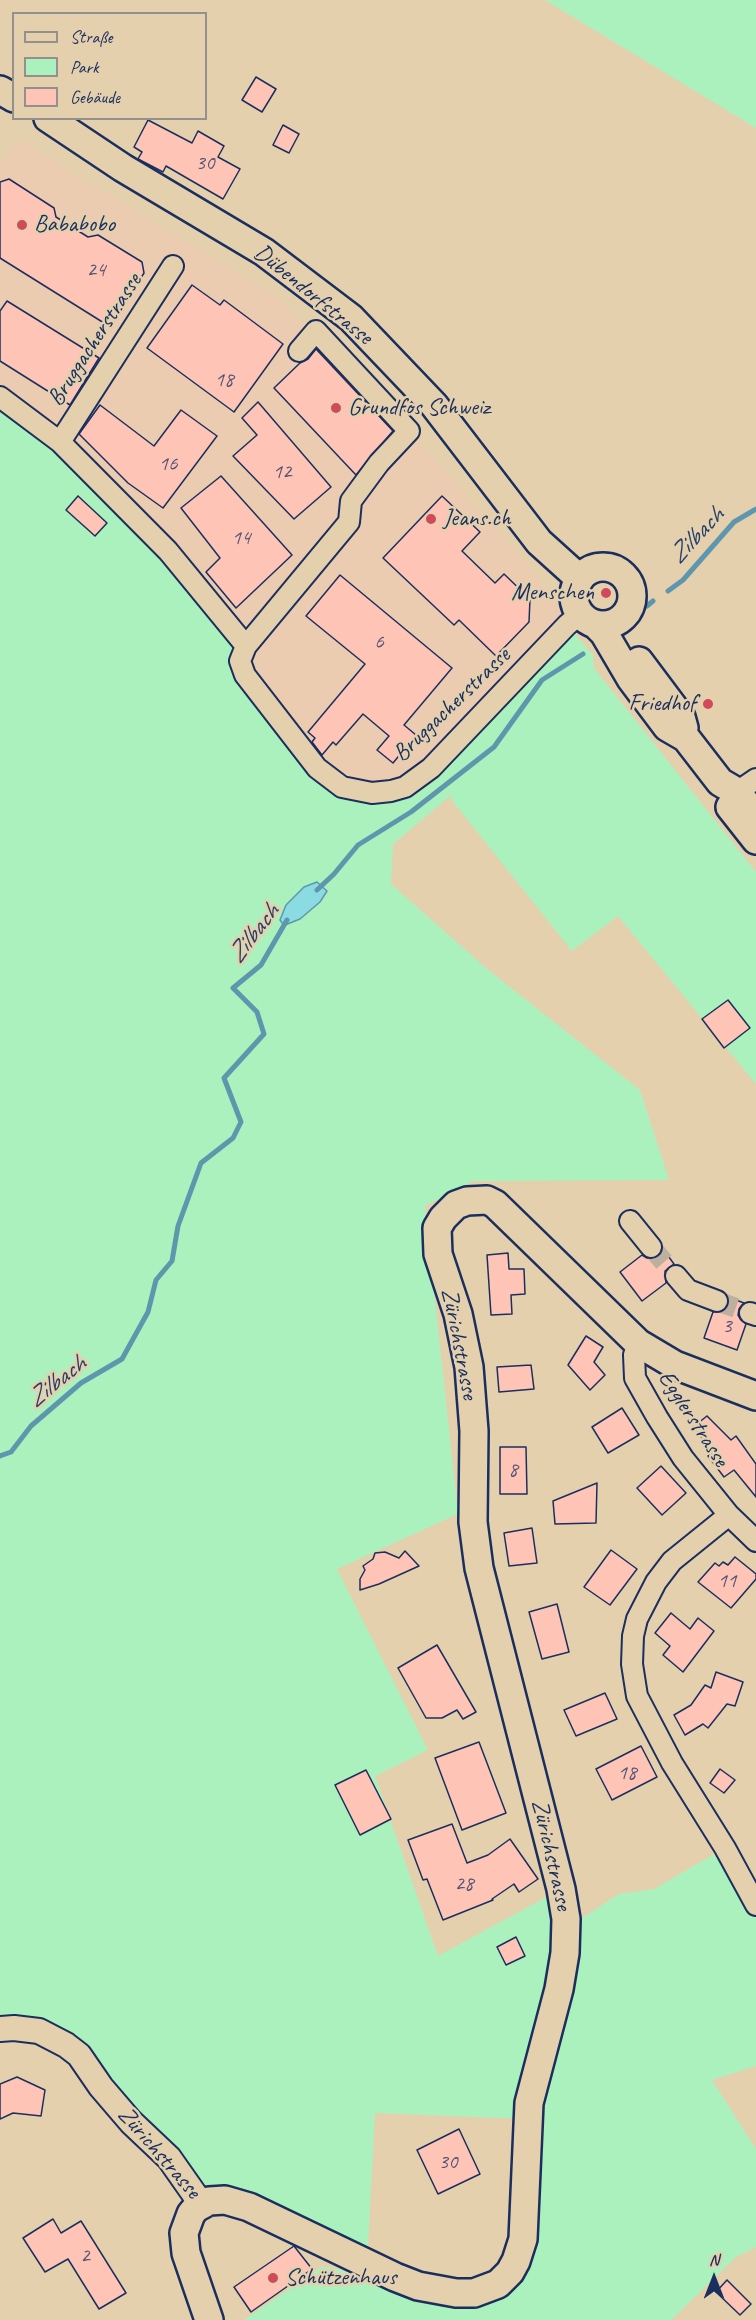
<!DOCTYPE html>
<html>
<head>
<meta charset="utf-8">
<style>
  body { margin:0 }
  #map { position:relative; width:756px; height:2320px; overflow:hidden; background:#e5d0ae; font-family:Caveat,sans-serif }
  canvas { display:block }
  .legend { position:absolute; left:12px; top:12px; width:195px; height:108px; box-sizing:border-box; background:#e5d0ae; border:2px solid #94908e; margin:0; padding:8px 10px; list-style:none; font-size:18px; color:#1b2f5e }
  .legend li { display:flex; align-items:center; gap:12px; height:30px }
  .legend b { width:30px; border:2px solid #94908e }
  .north { position:absolute; left:684px; top:2248px; width:60px; height:60px; -webkit-text-stroke:4px #e5d0ae; paint-order:stroke; rotate:0deg; font-size:16px; font-weight:700; line-height:24px; text-align:center; color:#1b2f5e }
  .north::after { content:''; display:block; margin:auto; width:21px; height:27px; background:#1b2f5e; clip-path:polygon(50% 0,100% 100%,50% 72%,0 100%) }
</style>
</head>
<body>
<div id="map">
<canvas width="756" height="2320"></canvas>
<ul class="legend">
<li><b style="height:8px;background:#e5d0ae"></b>Straße</li>
<li><b style="height:16px;background:#abf1bd"></b>Park</li>
<li><b style="height:16px;background:#fec4b5"></b>Gebäude</li>
</ul>
<div class="north">N</div>
</div>
<script>
const g = document.querySelector('canvas').getContext('2d');
g.lineJoin = 'round';
function paint(path, color) { g.fillStyle = color; g.fill(path, 'evenodd'); }
const toPath = rows => new Path2D(rows.map(r => 'M' + r).join(''));
function stroke(path, color, width, dash) { g.strokeStyle = color; g.lineWidth = width; g.lineCap = dash ? 'butt' : 'round'; g.setLineDash(dash || []); g.stroke(path); }
function label(font, color, halo, rows, align = 'center') {
  g.font = font + ' Caveat,sans-serif'; g.lineWidth = 5; g.setLineDash([]); g.textBaseline = 'middle'; g.strokeStyle = halo; g.fillStyle = color; for (const [text, x, y, turn = 0] of rows) {
    g.save(); g.translate(x, y); g.rotate((+turn || 0) * Math.PI / 180); g.textAlign = isNaN(turn) ? turn : align; if (halo) g.strokeText(text, 0, 0); g.fillText(text, 0, 0); g.restore();
  }
}
paint(toPath([
  [18,140,271,293,380,397,527,565,564,615,513,683,405,787,342,787,0,397,0,167]
]), '#ecccb0');
paint(toPath([
  [545,0,756,0,756,128],
  [0,397,60,442,246,646,240,660,342,787,405,787,567,625,593,655,594,668,756,872,756,1084,618,916,572,951,450,798,455,792,393,844,391,884,486,968,640,1090,669,1180,473,1181,425,1206,458,1514,337,1569,428,1750,375,1776,438,1956,561,1889,566,1919,584,1917,619,1894,654,1889,725,1848,756,1905,756,2066,712,2080,756,2149,756,2247,736,2257,671,2320,244,2320,323,2266,433,2290,505,2278,527,2119,375,2113,367,2264,249,2207,202,2205,78,2055,0,2029]
]), '#abf1bd');
const water = toPath([
  [317,882,327,891,320,902,300,919,285,925,283,924,280,920,286,905,304,887,317,882]
]);
paint(water, '#8adce2');
stroke(water, '#5e97ad', 1.5);
stroke(toPath([
  [668,591,683,580,734,522,756,509],
  [647,606,653,601],
  [317,890,334,874,358,845,411,812,494,747,542,680,583,654],
  [0,1456,11,1452,31,1426,81,1383,122,1359,148,1312,156,1280,172,1261,178,1226,201,1163,233,1138,241,1122,224,1078,264,1034,257,1012,233,988,261,965,287,920]
]), '#5e97ad', 5);
const building = toPath([
  [256,77,276,89,262,112,242,100,256,77],
  [148,120,192,143,198,131,224,146,218,157,240,169,223,199,166,166,163,172,138,159,142,152,134,147,148,120],
  [283,125,299,134,289,153,273,145,283,125],
  [9,179,54,208,56,217,88,237,98,235,142,262,144,273,114,321,104,323,0,258,0,182,9,179],
  [192,285,220,305,224,300,283,344,234,412,147,348,192,285],
  [7,301,99,358,70,405,0,361,0,311,7,301],
  [316,349,393,431,356,475,274,388,300,363,308,359,316,349],
  [258,402,331,487,294,519,233,456,257,435,242,418,258,402],
  [100,405,154,446,181,410,217,436,163,508,128,483,79,434,100,405],
  [221,476,292,555,236,608,206,572,220,558,181,508,221,476],
  [78,496,107,523,95,536,66,510,78,496],
  [442,496,480,532,462,551,495,583,504,574,530,599,529,622,496,656,459,620,454,625,383,558,442,496],
  [340,575,452,668,404,725,416,735,393,763,377,750,389,736,363,714,336,745,333,742,322,755,312,742,315,738,308,732,365,664,306,616,340,575],
  [728,1000,750,1028,724,1048,702,1019,728,1000],
  [663,1249,674,1264,665,1271,666,1283,642,1301,620,1272,642,1255,647,1258,653,1259,659,1256,663,1249],
  [508,1253,509,1269,524,1269,525,1294,511,1295,512,1314,491,1315,487,1255,508,1253],
  [728,1297,744,1303,739,1309,738,1315,741,1320,746,1324,737,1350,704,1338,713,1312,725,1310,728,1305,728,1297],
  [586,1336,603,1347,594,1362,605,1375,590,1390,568,1365,586,1336],
  [531,1365,534,1389,499,1392,497,1367,531,1365],
  [622,1408,639,1435,608,1453,592,1427,622,1408],
  [707,1416,731,1440,736,1436,756,1464,756,1497,734,1470,724,1477,708,1456,713,1451,693,1427,707,1416],
  [500,1447,526,1447,527,1494,500,1494,500,1447],
  [661,1466,686,1493,662,1515,637,1488,661,1466],
  [597,1483,596,1523,555,1524,553,1501,597,1483],
  [532,1528,537,1563,509,1566,504,1533,532,1528],
  [611,1550,637,1569,610,1605,584,1587,611,1550],
  [405,1551,419,1566,379,1584,360,1590,360,1579,365,1570,363,1566,373,1559,375,1553,385,1552,399,1558,405,1551],
  [735,1557,756,1574,756,1579,731,1608,698,1582,715,1563,719,1566,723,1562,728,1565,735,1557],
  [557,1604,569,1652,542,1659,529,1612,557,1604],
  [671,1613,690,1629,698,1618,714,1631,683,1672,663,1655,670,1646,655,1633,671,1613],
  [437,1645,476,1712,463,1719,457,1710,442,1718,426,1718,398,1668,437,1645],
  [716,1672,743,1682,735,1706,727,1704,708,1728,703,1724,685,1735,674,1715,691,1705,705,1685,711,1688,716,1672],
  [605,1693,617,1719,576,1736,564,1710,605,1693],
  [479,1742,506,1813,462,1830,435,1758,479,1742],
  [641,1746,657,1777,612,1800,596,1769,641,1746],
  [720,1769,735,1780,724,1793,710,1783,720,1769],
  [366,1770,391,1819,360,1835,335,1785,366,1770],
  [452,1824,467,1863,488,1855,510,1839,538,1879,519,1892,514,1884,492,1899,493,1900,443,1920,427,1879,423,1880,408,1840,452,1824],
  [516,1937,525,1956,506,1965,497,1947,516,1937],
  [17,2077,45,2090,41,2116,13,2113,0,2119,0,2084,17,2077],
  [459,2129,480,2174,438,2194,417,2150,459,2129],
  [53,2219,61,2233,81,2221,126,2293,99,2309,68,2259,45,2272,23,2238,53,2219],
  [294,2246,312,2269,251,2312,234,2287,294,2246],
  [727,2280,751,2304,740,2315,716,2292,727,2280]
]);
paint(building, '#fec4b5');
stroke(building, '#1b2f5e', 1.5);
stroke(toPath([
  [651,1247,676,1276],
  [717,1301,750,1313]
]), '#bdb09e', 20, [20, 10]);
const minor = toPath([
  [0,397,60,442,168,551,246,646,240,661,245,675,317,768,342,787,372,793,391,791,405,787,431,768,567,625,580,614],
  [60,442,173,266],
  [246,646,349,522,351,501,379,463,409,431,316,331,299,351],
  [737,792,756,779],
  [630,1221,651,1247],
  [676,1276,688,1290,717,1301],
  [750,1313,756,1315],
  [638,1343,634,1355,635,1378,657,1417,683,1458,729,1515,756,1541],
  [729,1515,672,1561,656,1582,637,1619,633,1636,632,1664,637,1696,672,1763,725,1848,756,1905]
]);
const tertiary = toPath([
  [0,2029,14,2028,39,2031,66,2045,79,2055,101,2087,131,2122,169,2158,202,2205]
]);
const secondary = toPath([
  [0,90,14,98],
  [48,118,123,168,264,252,351,318,434,405,539,542,580,579],
  '574 596a29 29 0 1 1 58 0a29 29 0 1 1-58 0Z',
  [596,625,604,633,631,679,667,727,686,738,720,782,737,792,756,816],
  [639,661,681,717,684,728],
  [730,807,756,840],
  [209,2320,186,2253,184,2233,191,2214,196,2208,209,2201,225,2200,249,2207,395,2277,418,2286,456,2293,474,2293,498,2284,510,2272,516,2261,523,2239,529,2103,559,1989,565,1953,566,1919,561,1889,479,1568,473,1522,474,1431,469,1367,458,1314,438,1254,437,1228,443,1218,456,1205,467,1201,487,1200,495,1204,638,1343,675,1365,756,1396]
]);
stroke(minor, '#1b2f5e', 24);
stroke(tertiary, '#1b2f5e', 28);
stroke(secondary, '#1b2f5e', 32);
stroke(minor, '#e5d0ae', 20);
stroke(tertiary, '#e5d0ae', 24);
stroke(secondary, '#e5d0ae', 27);
for (const [x, y, r, color] of [
  [22,225,6,"#d1495b"],
  [336,408,6,"#d1495b"],
  [431,519,6,"#d1495b"],
  [606,593,6,"#d1495b"],
  [708,704,6,"#d1495b"],
  [273,2278,6,"#d1495b"]
]) { const dot = new Path2D(); dot.arc(x, y, r, 0, 2 * Math.PI); g.fillStyle = color; g.fill(dot); stroke(dot, '#e5d0ae', 2); }
label('21px', '#545474', null, [
  ["30",205,163],
  ["24",96,270],
  ["18",224,380],
  ["16",168,464],
  ["12",282,472],
  ["14",241,538],
  ["6",379,642],
  ["3",727,1326],
  ["8",513,1470],
  ["11",727,1581],
  ["18",627,1773],
  ["28",464,1884],
  ["30",448,2162],
  ["2",85,2256]
]);
label('24px', '#1b2f5e', '#e5d0ae', [
  ["Bababobo",34,225],
  ["Grundfos Schweiz",348,408],
  ["Jeans.ch",443,519],
  ["Menschen",594,593,"right"],
  ["Friedhof",696,704,"right"],
  ["Schützenhaus",285,2278]
], 'left');
label('24px', '#1b2f5e', '#e5d0ae', [
  ["Dübendorfstrasse",313,295,39],
  ["Bruggacherstrasse",95,340,-57],
  ["Bruggacherstrasse",452,705,-44],
  ["Zürichstrasse",459,1344,79],
  ["Egglerstrasse",693,1419,57],
  ["Zürichstrasse",551,1855,77],
  ["Zürichstrasse",159,2153,49]
]);
label('italic 26px', '#26406b', '#e5d0ae', [
  ["Zilbach",697,536,-46],
  ["Zilbach",254,934,-52],
  ["Zilbach",57,1382,-38]
]);
</script>
</body>
</html>
